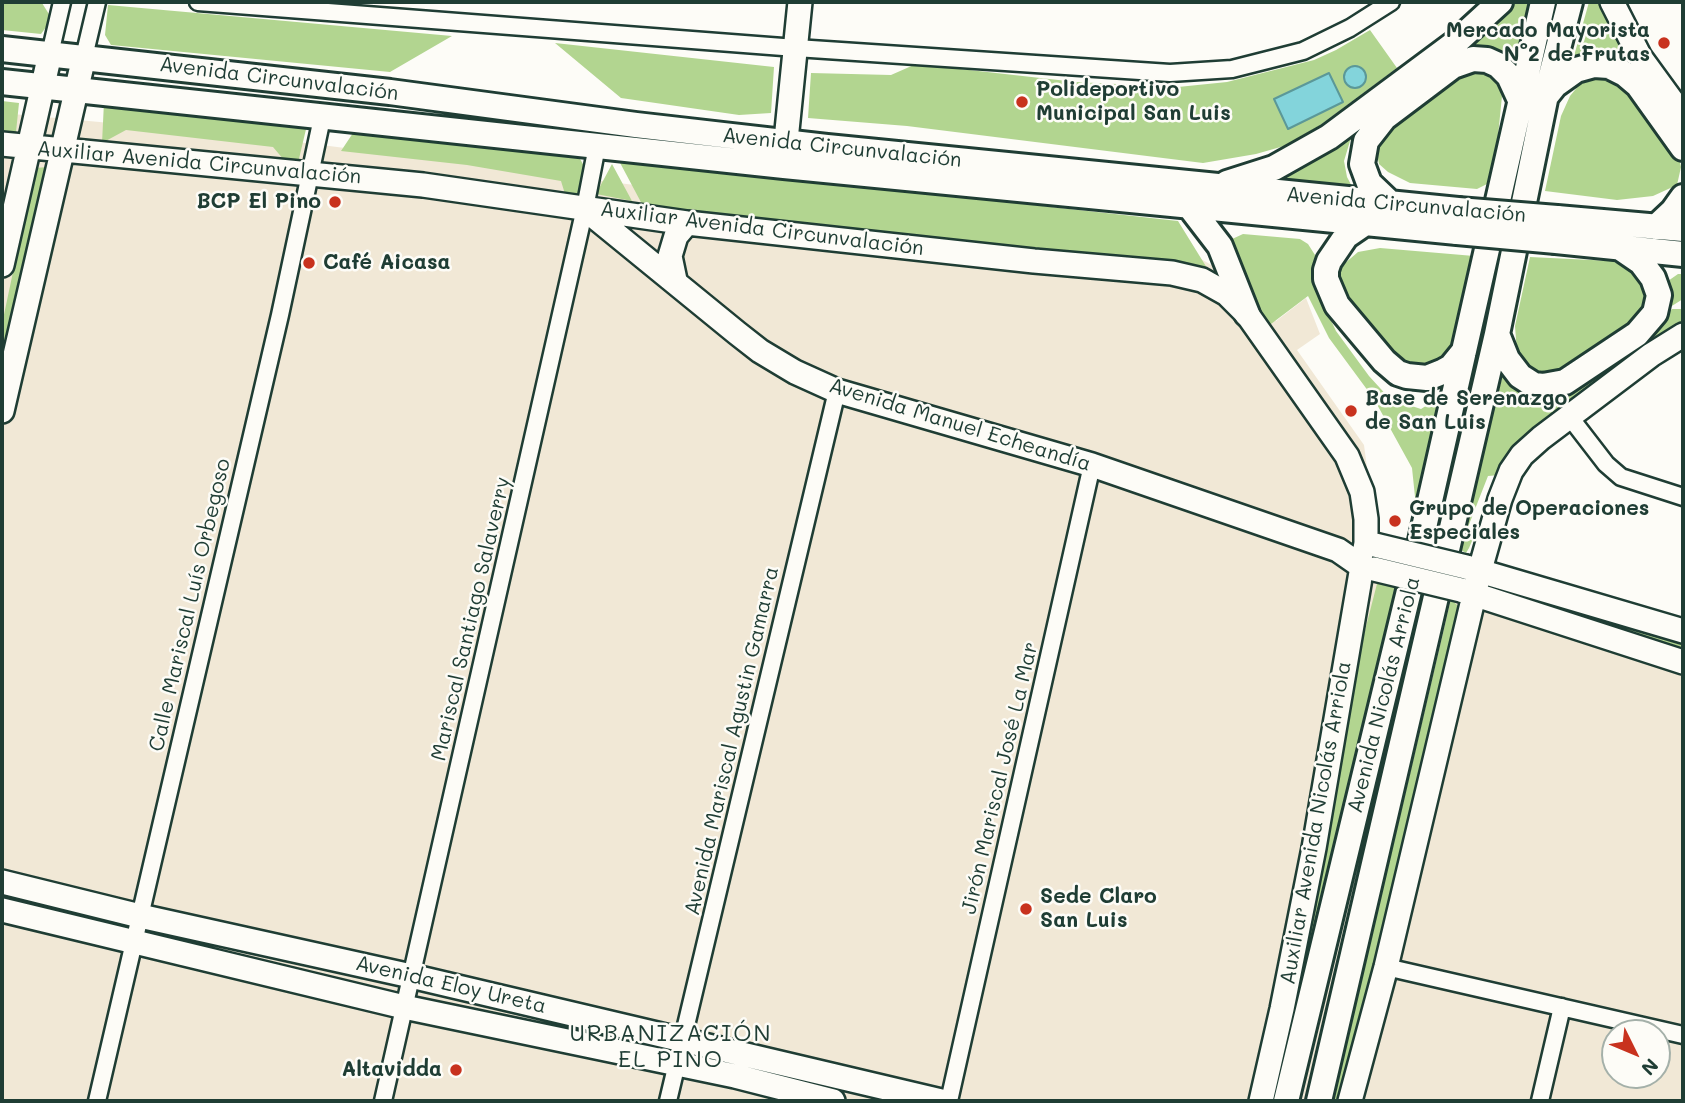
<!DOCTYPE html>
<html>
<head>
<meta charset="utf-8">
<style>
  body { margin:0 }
  #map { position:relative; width:1685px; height:1103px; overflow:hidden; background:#fdfcf7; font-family:Mali,sans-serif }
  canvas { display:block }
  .frame { position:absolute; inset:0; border:4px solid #1f3d34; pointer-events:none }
  .north { position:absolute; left:1601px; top:1019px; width:70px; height:70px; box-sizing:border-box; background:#fdfcf7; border:2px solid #a4b0a9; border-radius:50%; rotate:133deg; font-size:19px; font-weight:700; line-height:28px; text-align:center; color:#1f3d34 }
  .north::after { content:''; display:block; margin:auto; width:24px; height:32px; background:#c8321e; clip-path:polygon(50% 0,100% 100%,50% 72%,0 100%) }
</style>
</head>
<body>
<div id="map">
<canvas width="1685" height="1103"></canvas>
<div class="frame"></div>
<div class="north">N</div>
</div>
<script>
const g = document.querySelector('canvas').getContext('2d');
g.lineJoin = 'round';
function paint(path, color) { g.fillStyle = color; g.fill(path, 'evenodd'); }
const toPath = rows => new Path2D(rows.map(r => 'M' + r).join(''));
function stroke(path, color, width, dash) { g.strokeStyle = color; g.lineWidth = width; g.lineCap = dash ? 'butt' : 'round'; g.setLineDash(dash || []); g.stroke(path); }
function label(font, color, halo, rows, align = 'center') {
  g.font = font + ' Mali,sans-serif'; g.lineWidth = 5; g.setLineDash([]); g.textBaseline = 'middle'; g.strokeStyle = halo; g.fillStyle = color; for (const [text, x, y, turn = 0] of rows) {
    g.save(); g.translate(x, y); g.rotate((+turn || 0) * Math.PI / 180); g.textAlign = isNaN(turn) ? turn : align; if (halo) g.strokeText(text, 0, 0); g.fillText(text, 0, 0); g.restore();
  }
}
paint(toPath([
  [2,113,251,136,838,211,1160,236,1254,289,1276,321,1306,298,1320,334,1297,350,1364,445,1375,528,1505,610,1683,669,1683,1101,2,1101],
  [1615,1033,1657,1033,1657,1075,1615,1075]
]), '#f1e8d6');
paint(toPath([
  [2,2,42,3,52,19,41,34,2,30],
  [1510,2,1531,2,1516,66,1505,55,1489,47,1479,48,1440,64],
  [1589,2,1605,2,1658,94,1586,55,1574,56],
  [108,5,452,36,390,72,111,45,105,35],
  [1370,30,1397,68,1319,126,1284,146,1256,154,1203,163,907,126,808,118,811,73,891,75,916,64,1076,82,1178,87,1227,82,1314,60,1336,50],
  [555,43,774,67,771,113,739,115,621,98],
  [1465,71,1485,71,1493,76,1498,81,1502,96,1498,136,1489,183,1477,189,1410,183,1388,172,1379,164,1377,154,1370,151,1375,137],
  [1607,75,1633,93,1678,154,1681,167,1677,185,1653,196,1617,200,1545,191,1561,116,1570,96,1584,79,1592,76],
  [2,101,19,103,16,132,2,131],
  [104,102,307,125,298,163,284,160,273,147,126,130,102,143],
  [1363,123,1350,141,1344,161,1347,177,1356,194,1250,182],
  [353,133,579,157,584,166,577,196,565,194,561,181,467,165,341,151],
  [618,159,1178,221,1207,268,643,206],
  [612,164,632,201,596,194],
  [48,167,2,384,2,324,35,168],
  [1243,234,1300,239,1308,244,1315,255,1314,275,1320,297,1336,331,1369,376,1390,399,1421,409,1443,395,1417,516,1412,468,1374,399,1329,338,1308,296,1267,327,1253,305,1230,240],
  [1380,248,1474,256,1452,349,1441,362,1409,370,1338,297,1334,267,1340,262,1344,264,1358,252],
  [1530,257,1612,261,1627,267,1643,282,1648,298,1640,316,1560,376,1531,373,1517,353,1515,326],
  [1678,274,1683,274,1683,299,1667,309,1670,292,1668,281],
  [1672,309,1683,309,1683,328,1500,475,1488,476,1468,527,1475,534,1469,548,1466,553,1459,549,1503,374,1525,394,1538,396,1659,324],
  [1379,576,1402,580,1303,1000,1297,998,1361,646],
  [1503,590,1683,634,1683,653,1512,595],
  [1451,599,1461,609,1396,898,1340,1101,1333,1101]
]), '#b2d590');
const water = toPath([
  '1344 77a11 11 0 1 1 22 0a11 11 0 1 1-22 0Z',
  [1329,73,1343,102,1288,129,1274,99,1329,73]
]);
paint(water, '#83d4db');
stroke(water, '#5b9898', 2);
const street = toPath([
  [198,2,796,48,1170,73,1232,69,1303,51,1350,28,1391,2],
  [50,54,62,2],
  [84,57,97,2],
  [1569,416,1606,464,1621,477,1683,497],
  [1386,967,1683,1035],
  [97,1101,280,315,322,118],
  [383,1101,585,208,597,146],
  [668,1101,837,391],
  [949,1101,1092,465],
  [1540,1101,1562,1007]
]);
const secondary = toPath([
  [1612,2,1640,57,1683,116],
  [2,144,423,185,687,223,1034,261,1172,273,1202,280,1227,294,1247,314,1347,456,1362,492,1366,519,1366,543,1314,848,1282,1009,1261,1101],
  [784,160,800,2],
  [585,209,737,333,760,351,795,372,837,391,1092,465,1338,550,1361,566,1374,569],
  [2,265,50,54],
  [675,280,670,256,676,236,687,223],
  [2,411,84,57],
  [1466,567,1683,631],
  [1461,590,1683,662],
  [2,882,140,916,411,976,941,1101],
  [2,910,404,1007,735,1076,833,1101],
  [1350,1101,1386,967,1480,570,1500,499,1511,471,1522,455,1541,438,1651,355,1683,335]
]);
const primary = toPath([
  [2,49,390,92,636,125,827,147,1458,210],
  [2,82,784,166,1457,232],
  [1547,95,1555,85,1576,70,1594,65,1609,66,1625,74,1638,85,1683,148],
  [1227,183,1274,168,1329,137,1454,44,1500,2],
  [1391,204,1369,183,1362,164,1366,141,1384,118,1453,66,1473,59,1487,60,1498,65,1509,76,1521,102],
  [1190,207,1220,246,1247,314],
  [1557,218,1683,229],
  [1365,223,1346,236,1329,261,1326,270,1326,279,1337,305,1384,361,1398,373,1407,376,1427,378,1442,372,1451,367,1464,351],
  [1656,227,1673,211,1683,197],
  [1556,241,1683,254],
  [1497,334,1507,359,1520,376,1534,385,1543,386,1565,382,1637,334,1655,313,1659,295,1653,278,1641,262,1622,249],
  [1286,1101,1420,545,1543,2],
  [1319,1101,1497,334,1546,95,1570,2]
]);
stroke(street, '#1f3d34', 21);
stroke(secondary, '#1f3d34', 28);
stroke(primary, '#1f3d34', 30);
stroke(street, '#fdfcf7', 16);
stroke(secondary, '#fdfcf7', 23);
stroke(primary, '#fdfcf7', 24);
const secondaryBridge = toPath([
  [1375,545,1466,567],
  [1374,569,1461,590]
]);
const primaryBridge = toPath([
  [1458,210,1557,218],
  [1457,232,1556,241]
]);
stroke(secondaryBridge, '#1f3d34', 28, []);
stroke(primaryBridge, '#1f3d34', 30, []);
stroke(secondaryBridge, '#fdfcf7', 23);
stroke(primaryBridge, '#fdfcf7', 24);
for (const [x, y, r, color] of [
  [1664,43,7,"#c8321e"],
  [1022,102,7,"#c8321e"],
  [335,202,7,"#c8321e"],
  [309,263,7,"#c8321e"],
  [1351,411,7,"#c8321e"],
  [1395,521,7,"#c8321e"],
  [1026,909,7,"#c8321e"],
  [456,1070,7,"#c8321e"]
]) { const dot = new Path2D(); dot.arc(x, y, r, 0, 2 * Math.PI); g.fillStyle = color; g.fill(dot); stroke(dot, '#fdfcf7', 2.5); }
label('bold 21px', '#1f3d34', '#fdfcf7', [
  ["Mercado Mayorista",1650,31,"right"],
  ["N°2 de Frutas",1650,55,"right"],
  ["Polideportivo",1036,90],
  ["Municipal San Luis",1036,114],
  ["BCP El Pino",321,202,"right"],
  ["Café Aicasa",323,263],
  ["Base de Serenazgo",1365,399],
  ["de San Luis",1365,423],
  ["Grupo de Operaciones",1409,509],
  ["Especiales",1409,533],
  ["Sede Claro",1040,897],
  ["San Luis",1040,921],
  ["Altavidda",442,1070,"right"]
], 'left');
label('21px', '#1f3d34', '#fdfcf7', [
  ["Avenida Circunvalación",279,79,7],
  ["Avenida Circunvalación",842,148,6],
  ["Auxiliar Avenida Circunvalación",199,163,5],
  ["Avenida Circunvalación",1406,205,5],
  ["Auxiliar Avenida Circunvalación",762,229,7],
  ["Avenida Manuel Echeandía",960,425,17],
  ["Calle Mariscal Luís Orbegoso",190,605,-77],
  ["Mariscal Santiago Salaverry",471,619,-77],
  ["Avenida Nicolás Arriola",1384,695,-76],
  ["Avenida Mariscal Agustin Gamarra",732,741,-77],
  ["Jirón Mariscal José La Mar",1000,778,-77],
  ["Auxiliar Avenida Nicolás Arriola",1316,823,-80],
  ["Avenida Eloy Ureta",451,985,13]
]);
g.letterSpacing = '2px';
label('23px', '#1f3d34', '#fdfcf7', [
  ["URBANIZACIÓN",671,1034],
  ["EL PINO",671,1060]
]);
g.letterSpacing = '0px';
</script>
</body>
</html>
